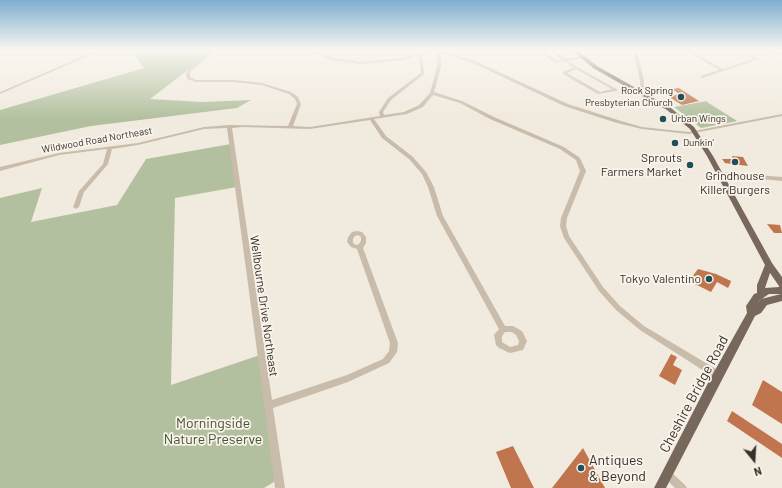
<!DOCTYPE html>
<html>
<head>
<meta charset="utf-8">
<style>
  body { margin:0 }
  #map { position:relative; width:782px; height:488px; overflow:hidden; background:#f1eade; font-family:Barlow,sans-serif }
  canvas { display:block }
  .north { position:absolute; left:734px; top:440px; width:40px; height:40px; -webkit-text-stroke:3px #f9f4eb; paint-order:stroke; rotate:162deg; font-size:11px; font-weight:700; line-height:16px; text-align:center; color:#372f2a }
  .north::after { content:''; display:block; margin:auto; width:14px; height:18px; background:#372f2a; clip-path:polygon(50% 0,100% 100%,50% 72%,0 100%) }
</style>
</head>
<body>
<div id="map">
<canvas width="782" height="488"></canvas>
<div class="north">N</div>
</div>
<script>
const g = document.querySelector('canvas').getContext('2d');
g.lineJoin = 'round';
function paint(path, color) { g.fillStyle = color; g.fill(path, 'evenodd'); }
const toPath = rows => new Path2D(rows.map(r => 'M' + r).join(''));
function stroke(path, color, width, dash) { g.strokeStyle = color; g.lineWidth = width; g.lineCap = dash ? 'butt' : 'round'; g.setLineDash(dash || []); g.stroke(path); }
function label(font, color, halo, rows, align = 'center') {
  g.font = font + ' Barlow,sans-serif'; g.lineWidth = 3.5; g.setLineDash([]); g.textBaseline = 'middle'; g.strokeStyle = halo; g.fillStyle = color; for (const [text, x, y, turn = 0] of rows) {
    g.save(); g.translate(x, y); g.rotate((+turn || 0) * Math.PI / 180); g.textAlign = isNaN(turn) ? turn : align; if (halo) g.strokeText(text, 0, 0); g.fillText(text, 0, 0); g.restore();
  }
}
paint(toPath([
  [149,50,214,50,150,99,202,102,251,100,237,108,91,126,0,145,0,110,144,68,134,54],
  [707,101,707,102,737,121,701,128,674,107],
  [231,144,237,187,175,198,171,385,260,355,277,480,264,488,0,488,0,198,42,188,31,222,117,205,146,159]
]), '#b2c09f');
stroke(toPath([
  [771,57,774,54]
]), '#7fa7ad', 1);
paint(toPath([
  [679,88,699,101,682,105,669,97,679,94,672,89],
  [732,156,743,157,748,166,725,163,722,159,733,159],
  [767,224,780,225,782,233,774,233],
  [698,269,716,274,731,281,730,284,728,288,717,282,711,292,689,281],
  [671,354,677,357,673,365,682,370,675,385,659,376],
  [763,380,782,392,782,424,752,405],
  [732,411,782,444,782,458,727,421],
  [513,446,534,488,511,488,496,452],
  [583,448,605,488,552,488]
]), '#c0754e');
paint(toPath([
  [6,50,11,50,0,57,0,54,6,50],
  [97,50,103,50,0,94,0,92,97,50],
  [212,50,217,50,191,71,190,73,190,77,196,80,234,80,262,83,291,92,298,97,301,104,293,126,310,127,380,116,379,112,388,98,421,73,419,55,402,60,361,64,332,60,305,50,311,50,334,58,361,62,402,58,431,50,431,52,422,54,424,74,391,100,383,112,384,115,404,112,419,105,430,93,437,67,437,56,434,52,437,50,473,60,568,104,621,121,642,127,689,132,782,114,782,116,689,134,642,129,617,123,564,106,471,62,438,52,441,56,441,67,434,92,462,101,494,117,564,147,580,158,586,171,567,218,566,226,569,236,603,287,620,306,644,326,721,372,722,375,721,378,718,379,715,378,640,330,616,310,599,291,564,238,560,226,561,218,580,171,576,160,560,149,490,119,460,103,433,95,423,107,407,114,374,119,386,136,413,157,426,172,434,187,443,216,505,326,513,326,522,331,527,341,523,350,510,353,499,348,496,345,494,335,499,329,437,216,428,187,422,174,409,159,382,138,370,120,310,129,243,127,232,128,272,400,347,375,383,359,389,351,390,343,357,249,351,247,347,242,348,237,352,232,357,231,362,232,366,237,366,243,363,248,398,343,397,352,389,363,348,382,273,408,285,488,275,488,265,409,263,406,264,403,227,128,204,129,138,145,112,149,108,164,84,192,79,207,76,209,73,207,79,191,103,164,107,149,59,155,0,171,0,167,59,153,138,143,204,127,229,125,288,126,297,104,295,99,289,94,262,85,234,82,196,82,187,79,186,73,189,69,212,50],
  [358,235,361,237,361,241,359,244,356,245,353,243,353,239,355,236,358,235],
  [505,332,512,332,516,335,519,341,518,345,510,347,502,342,502,336,505,332],
  [552,50,554,50,566,59,582,56,582,58,568,61,577,67,618,90,616,91,598,94,563,74,563,72,573,68,565,61,555,63,541,53,544,52,557,61,562,60,552,52,552,50],
  [576,69,612,89,600,92,567,73,576,69],
  [633,50,637,50,644,81,644,88,638,92,636,91,640,88,640,81,633,50],
  [685,50,690,50,723,69,754,59,739,50,744,50,759,59,702,78,700,77,701,76,719,70,685,50],
  [758,50,767,50,782,53,782,55,758,50],
  [720,172,782,177,782,181,718,175,717,174,718,173,720,172],
  [667,470,670,471,685,485,687,488,675,488,664,477,663,474,664,471,667,470]
]), '#c9bcab');
paint(toPath([
  [572,50,577,50,597,66,671,108,694,127,713,156,772,263,782,277,782,301,767,305,761,313,755,316,666,488,654,488,709,381,747,313,746,306,754,294,757,293,757,285,765,265,707,156,690,129,667,110,593,68,572,50],
  [770,273,779,286,779,287,765,288,770,273],
  [769,294,781,294,761,299,757,304,760,300,769,294]
]), '#78685c');
const sky = g.createLinearGradient(0, 0, 0, 119);
sky.addColorStop(0, '#7eafd0');
sky.addColorStop(0.42, '#f9f6f0');
sky.addColorStop(1, '#f9f6f000');
g.fillStyle = sky;
g.fillRect(0, 0, 782, 119);
for (const [x, y, r, color] of [
  [681,97,4,"#214e57"],
  [663,119,4,"#214e57"],
  [675,143,4,"#214e57"],
  [735,162,4,"#214e57"],
  [690,165,4,"#214e57"],
  [709,279,4,"#214e57"],
  [581,468,4,"#214e57"]
]) { const dot = new Path2D(); dot.arc(x, y, r, 0, 2 * Math.PI); g.fillStyle = color; g.fill(dot); stroke(dot, '#f9f4eb', 1.5); }
label('10px', '#372f2a', '#f9f4eb', [
  ["Rock Spring",673,91,"right"],
  ["Presbyterian Church",673,103,"right"],
  ["Urban Wings",671,119],
  ["Dunkin'",683,143]
], 'left');
label('10px', '#372f2a', '#f9f4eb', [
  ["Wildwood Road Northeast",97,140,-10]
]);
label('12px', '#372f2a', '#f9f4eb', [
  ["Sprouts",682,158],
  ["Farmers Market",682,172],
  ["Grindhouse",735,176,"center"],
  ["Killer Burgers",735,190,"center"],
  ["Tokyo Valentino",701,279]
], 'right');
label('12px', '#372f2a', '#f9f4eb', [
  ["Wellbourne Drive Northeast",264,306,82]
]);
label('14px', '#372f2a', '#f9f4eb', [
  ["Cheshire Bridge Road",694,394,-62]
]);
label('14px', '#43542f', '#f9f4eb', [
  ["Morningside",213,423],
  ["Nature Preserve",213,439]
]);
label('14px', '#372f2a', '#f9f4eb', [
  ["Antiques",589,460],
  ["& Beyond",589,476]
], 'left');
</script>
</body>
</html>
